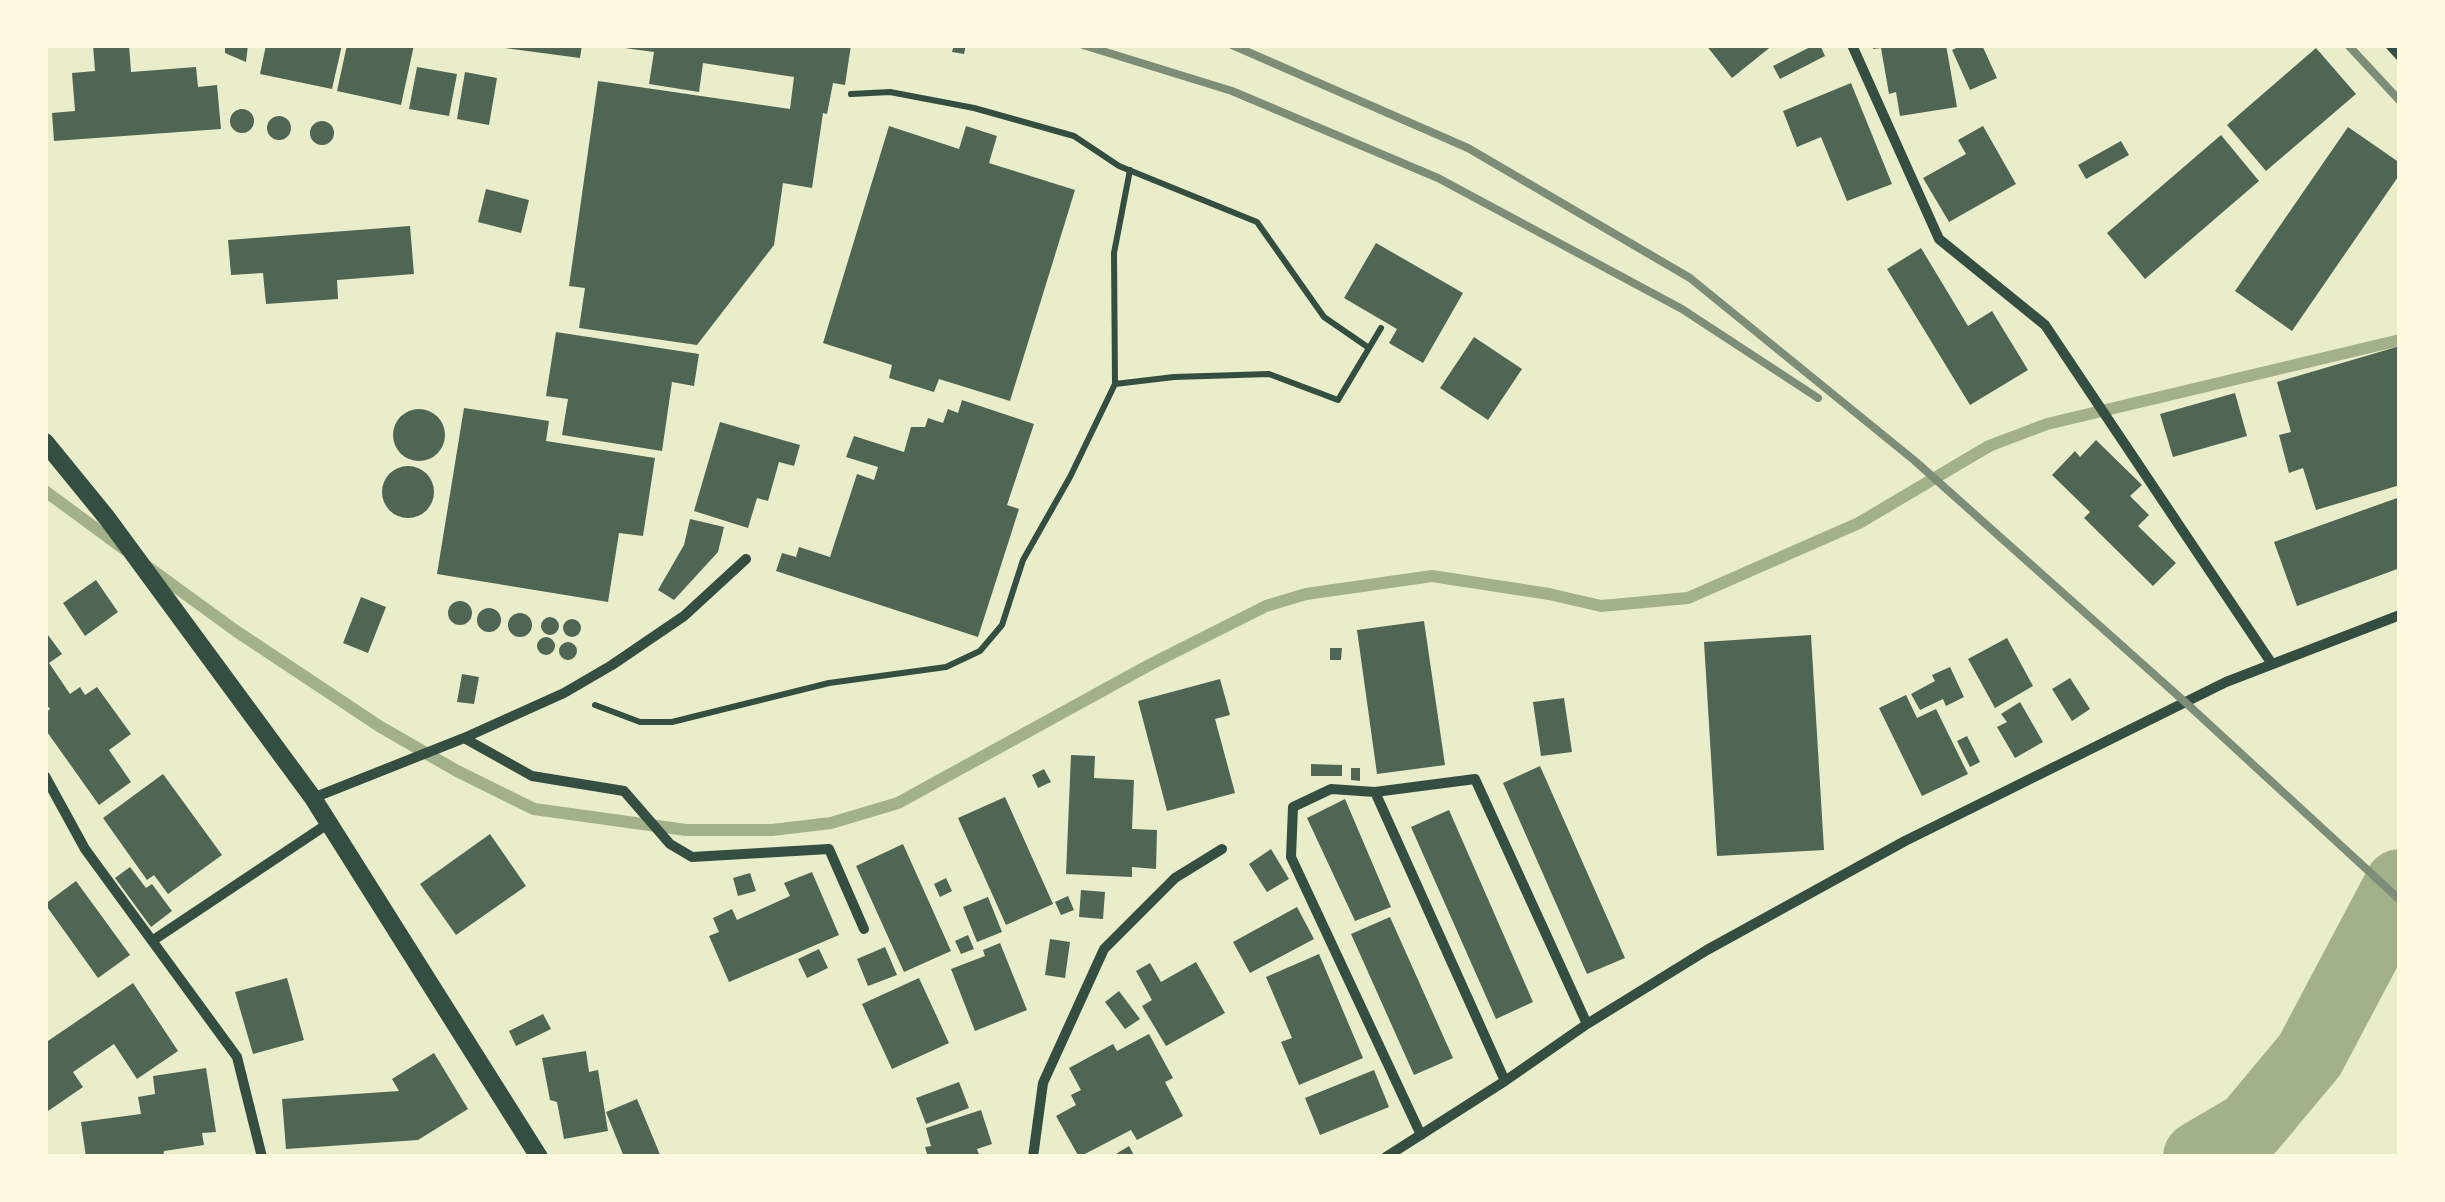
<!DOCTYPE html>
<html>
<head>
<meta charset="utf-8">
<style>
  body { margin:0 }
  #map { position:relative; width:2445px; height:1202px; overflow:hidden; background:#e9edc9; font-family:Manrope,sans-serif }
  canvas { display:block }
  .frame { position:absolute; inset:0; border:48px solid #fefae0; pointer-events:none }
</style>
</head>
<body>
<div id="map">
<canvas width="2445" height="1202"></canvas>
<div class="frame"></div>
</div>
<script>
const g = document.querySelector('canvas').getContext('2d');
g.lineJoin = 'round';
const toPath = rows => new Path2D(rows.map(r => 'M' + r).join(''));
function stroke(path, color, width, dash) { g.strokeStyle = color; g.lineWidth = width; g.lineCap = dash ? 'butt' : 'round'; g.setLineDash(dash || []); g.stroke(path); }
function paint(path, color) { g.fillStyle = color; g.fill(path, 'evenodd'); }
stroke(toPath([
  [45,491,124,549],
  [148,567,236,631,379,726,457,771,534,809,686,830,772,830,831,823,898,803,1151,664,1266,606,1306,594,1432,576,1549,594,1601,606,1688,598,1859,523,1989,446,2047,424,2400,340]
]), '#a3b18a', 12);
stroke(toPath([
  [2199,1157,2250,1127,2310,1055,2400,885]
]), '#a3b18a', 72);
paint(toPath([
  [93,45,129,45,131,72,196,67,198,87,217,85,221,129,54,141,52,113,75,111,72,73,95,71],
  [225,45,248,45,246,62,225,53],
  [266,45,342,45,332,89,260,74],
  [347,45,414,45,401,105,337,91],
  [497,45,582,45,580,58,497,47],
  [617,45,851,45,845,85,833,83,827,114,823,113,812,188,783,183,774,245,697,345,579,328,585,288,569,286,598,81,790,109,794,77,703,63,699,92,649,84,654,52,617,47],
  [954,45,966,45,964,54,952,52],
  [1706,45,1773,45,1732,78],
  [1814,45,1820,45,1825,56,1780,79,1773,66],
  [1873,45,1946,45,1957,107,1900,116,1896,92,1889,94,1881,48,1873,49],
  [1963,45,1982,45,1997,78,1970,90,1952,50],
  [2316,48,2356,94,2266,171,2227,125],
  [417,67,457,74,449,116,409,109],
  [465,72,497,78,489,125,457,119],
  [1851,83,1892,184,1847,201,1821,137,1797,147,1783,111],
  '230 121a12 12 0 1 1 24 0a12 12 0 1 1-24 0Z',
  '267 128a12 12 0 1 1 24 0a12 12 0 1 1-24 0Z',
  '310 133a12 12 0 1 1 24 0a12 12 0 1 1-24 0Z',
  [889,126,959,149,966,126,997,136,989,163,1075,190,1010,401,939,379,934,392,889,378,892,365,823,343],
  [1983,126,2016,184,1949,222,1923,178,1966,154,1958,140],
  [2348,127,2400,163,2400,174,2292,331,2235,291],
  [2221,135,2259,181,2145,279,2107,233],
  [2121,141,2129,155,2086,179,2078,165],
  [486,189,529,200,521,233,478,222],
  [410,226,414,274,337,280,338,299,266,304,263,273,231,275,228,240],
  [1376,243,1463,293,1423,363,1389,343,1397,329,1344,298],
  [1921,248,1968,326,1992,311,2028,370,1970,405,1887,269],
  [556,332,699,354,694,386,672,382,662,451,562,435,568,399,546,396],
  [1474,337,1522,369,1488,420,1440,388],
  [2400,346,2400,485,2316,510,2303,468,2289,473,2279,435,2291,432,2277,382],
  [2235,393,2247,436,2173,457,2160,414],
  [962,400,1034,424,1007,505,1019,509,978,637,776,571,782,553,796,557,799,547,830,557,857,474,874,480,878,467,846,457,854,436,904,452,911,427,925,427,928,418,943,423,948,409,958,413],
  [464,408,549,421,546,441,655,458,643,536,619,533,608,602,437,574],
  '393 435a26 26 0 1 1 52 0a26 26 0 1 1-52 0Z',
  [720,422,800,445,794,466,779,462,768,501,757,498,748,528,694,511],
  [2096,440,2142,485,2130,496,2149,515,2138,526,2176,563,2153,586,2084,518,2090,512,2052,475,2075,451,2080,457],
  '382 492a26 26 0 1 1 52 0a26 26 0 1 1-52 0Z',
  [2400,497,2400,568,2297,606,2274,542],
  [690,519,724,527,718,552,674,600,658,590,684,545],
  [96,580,118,612,85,636,63,603],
  [361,597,386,607,368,653,343,643],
  '448 613a12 12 0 1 1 24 0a12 12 0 1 1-24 0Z',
  '477 620a12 12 0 1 1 24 0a12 12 0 1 1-24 0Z',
  '508 625a12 12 0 1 1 24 0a12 12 0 1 1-24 0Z',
  '541 626a9 9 0 1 1 18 0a9 9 0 1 1-18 0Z',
  '563 628a9 9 0 1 1 18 0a9 9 0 1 1-18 0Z',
  [1424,621,1445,765,1377,774,1357,630],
  [45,631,62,654,49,663,70,694,80,687,85,695,97,687,131,734,109,750,131,782,99,805,45,729,45,713,50,709,49,707,45,710],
  [1811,635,1824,850,1717,856,1704,642],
  '537 646a9 9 0 1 1 18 0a9 9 0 1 1-18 0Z',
  [2007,638,2033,686,1995,708,1968,659],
  '559 651a9 9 0 1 1 18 0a9 9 0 1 1-18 0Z',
  [1330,648,1342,648,1341,660,1330,660],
  [1950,667,1964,697,1946,706,1943,699,1920,710,1911,694,1935,681,1932,675],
  [462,674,479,677,474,704,457,702],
  [2070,678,2090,709,2072,721,2052,689],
  [1220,679,1230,715,1215,719,1235,793,1167,811,1138,701],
  [1906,695,1917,718,1936,709,1968,774,1922,796,1879,708],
  [1564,698,1572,752,1541,756,1533,702],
  [2020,702,2043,742,2015,758,1997,727,2007,722,2001,714],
  [1967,736,1980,762,1970,767,1957,741],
  [1071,755,1095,756,1094,778,1134,780,1132,829,1157,830,1156,869,1132,867,1132,877,1066,874],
  [1311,764,1342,765,1342,776,1311,776],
  [1540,766,1625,958,1587,974,1503,783],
  [1351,768,1360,768,1360,781,1351,780],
  [1044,769,1051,782,1038,788,1032,775],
  [163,774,222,855,168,894,154,875,147,880,103,818],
  [1005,797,1053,904,1006,925,958,818],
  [1345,799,1391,907,1355,921,1307,818],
  [1449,810,1533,1002,1496,1019,1411,827],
  [490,834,526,886,456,935,420,884],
  [903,844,951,951,904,972,856,866],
  [1271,849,1289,879,1267,892,1249,864],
  [130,867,146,888,152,884,172,911,151,927,115,878],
  [812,872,839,935,729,982,709,936,719,932,713,918,732,909,737,920,790,896,784,883],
  [750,873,756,891,738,896,733,878],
  [946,878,952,891,940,897,934,884],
  [76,881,130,955,98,978,45,904],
  [1081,890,1105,892,1103,919,1079,917],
  [1068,896,1074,910,1061,915,1055,902],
  [988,897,1002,932,977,942,963,907],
  [1297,907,1314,939,1250,973,1233,942],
  [1390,917,1453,1058,1414,1075,1351,934],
  [968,935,974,949,961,954,955,941],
  [1050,939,1070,942,1065,978,1045,975],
  [1000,943,1027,1010,975,1031,951,969,985,956,983,950],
  [885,947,897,975,868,986,857,959],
  [819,949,828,968,807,978,798,959],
  [1319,954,1363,1058,1299,1085,1281,1042,1292,1038,1266,977],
  [1196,962,1225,1013,1166,1046,1142,1006,1152,1000,1136,971,1150,963,1161,982],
  [287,978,304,1040,253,1054,235,992],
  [919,978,949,1043,892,1069,862,1004],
  [133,983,178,1051,137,1079,114,1044,73,1072,83,1087,48,1111,45,1106,45,1043],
  [1119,991,1140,1019,1125,1029,1105,1002],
  [543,1014,551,1029,516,1046,509,1031],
  [1149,1034,1173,1078,1165,1082,1183,1116,1137,1140,1131,1130,1079,1157,1056,1116,1076,1105,1071,1095,1081,1090,1069,1068,1113,1044,1117,1051],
  [586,1051,589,1072,598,1070,608,1131,564,1139,557,1102,550,1100,542,1058],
  [434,1053,468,1109,418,1140,286,1149,282,1099,399,1091,392,1079],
  [206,1068,216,1132,202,1133,204,1145,164,1151,163,1157,86,1157,81,1122,141,1114,138,1097,155,1094,153,1076],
  [1374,1070,1389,1107,1320,1135,1305,1098],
  [959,1082,969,1108,926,1124,916,1098],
  [637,1099,661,1157,624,1157,606,1112],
  [981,1110,992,1144,977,1149,980,1157,928,1157,925,1147,931,1146,926,1128],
  [1129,1146,1135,1157,1111,1157]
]), '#4f6655');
stroke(toPath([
  [851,94,890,92,974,108,1074,136,1119,166,1257,222,1324,317,1369,348],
  [1115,384,1174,377,1269,374,1338,400,1381,328],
  [595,705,640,722,672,722,829,683,946,667,980,651,1002,625,1023,560,1070,477,1115,384,1114,253,1130,170]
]), '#344e41', 6);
stroke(toPath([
  [1852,45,1939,239,2045,325,2272,664],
  [2390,45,2400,56],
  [464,738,532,776,624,791,670,844,692,857,829,849,864,929],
  [45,776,85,849,237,1057,262,1157],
  [1375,792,1475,779,1587,1024],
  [313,798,464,738,564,693,612,665,684,616,746,559],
  [152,941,329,823],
  [1421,1135,1291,857,1293,807,1331,789,1375,792,1505,1081],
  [1033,1157,1043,1083,1104,949,1175,878,1222,849],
  [1386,1157,1505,1081,1587,1024,1707,950,1905,841,2226,682,2400,615]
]), '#344e41', 10);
stroke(toPath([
  [45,442,107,518,313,798,539,1157]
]), '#344e41', 18);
stroke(toPath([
  [1083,45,1232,91,1438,178,1682,309,1818,398],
  [1232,45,1468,148,1690,278,1915,461,2185,702,2400,900],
  [2348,45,2400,101]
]), '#7c8e77', 8);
</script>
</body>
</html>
